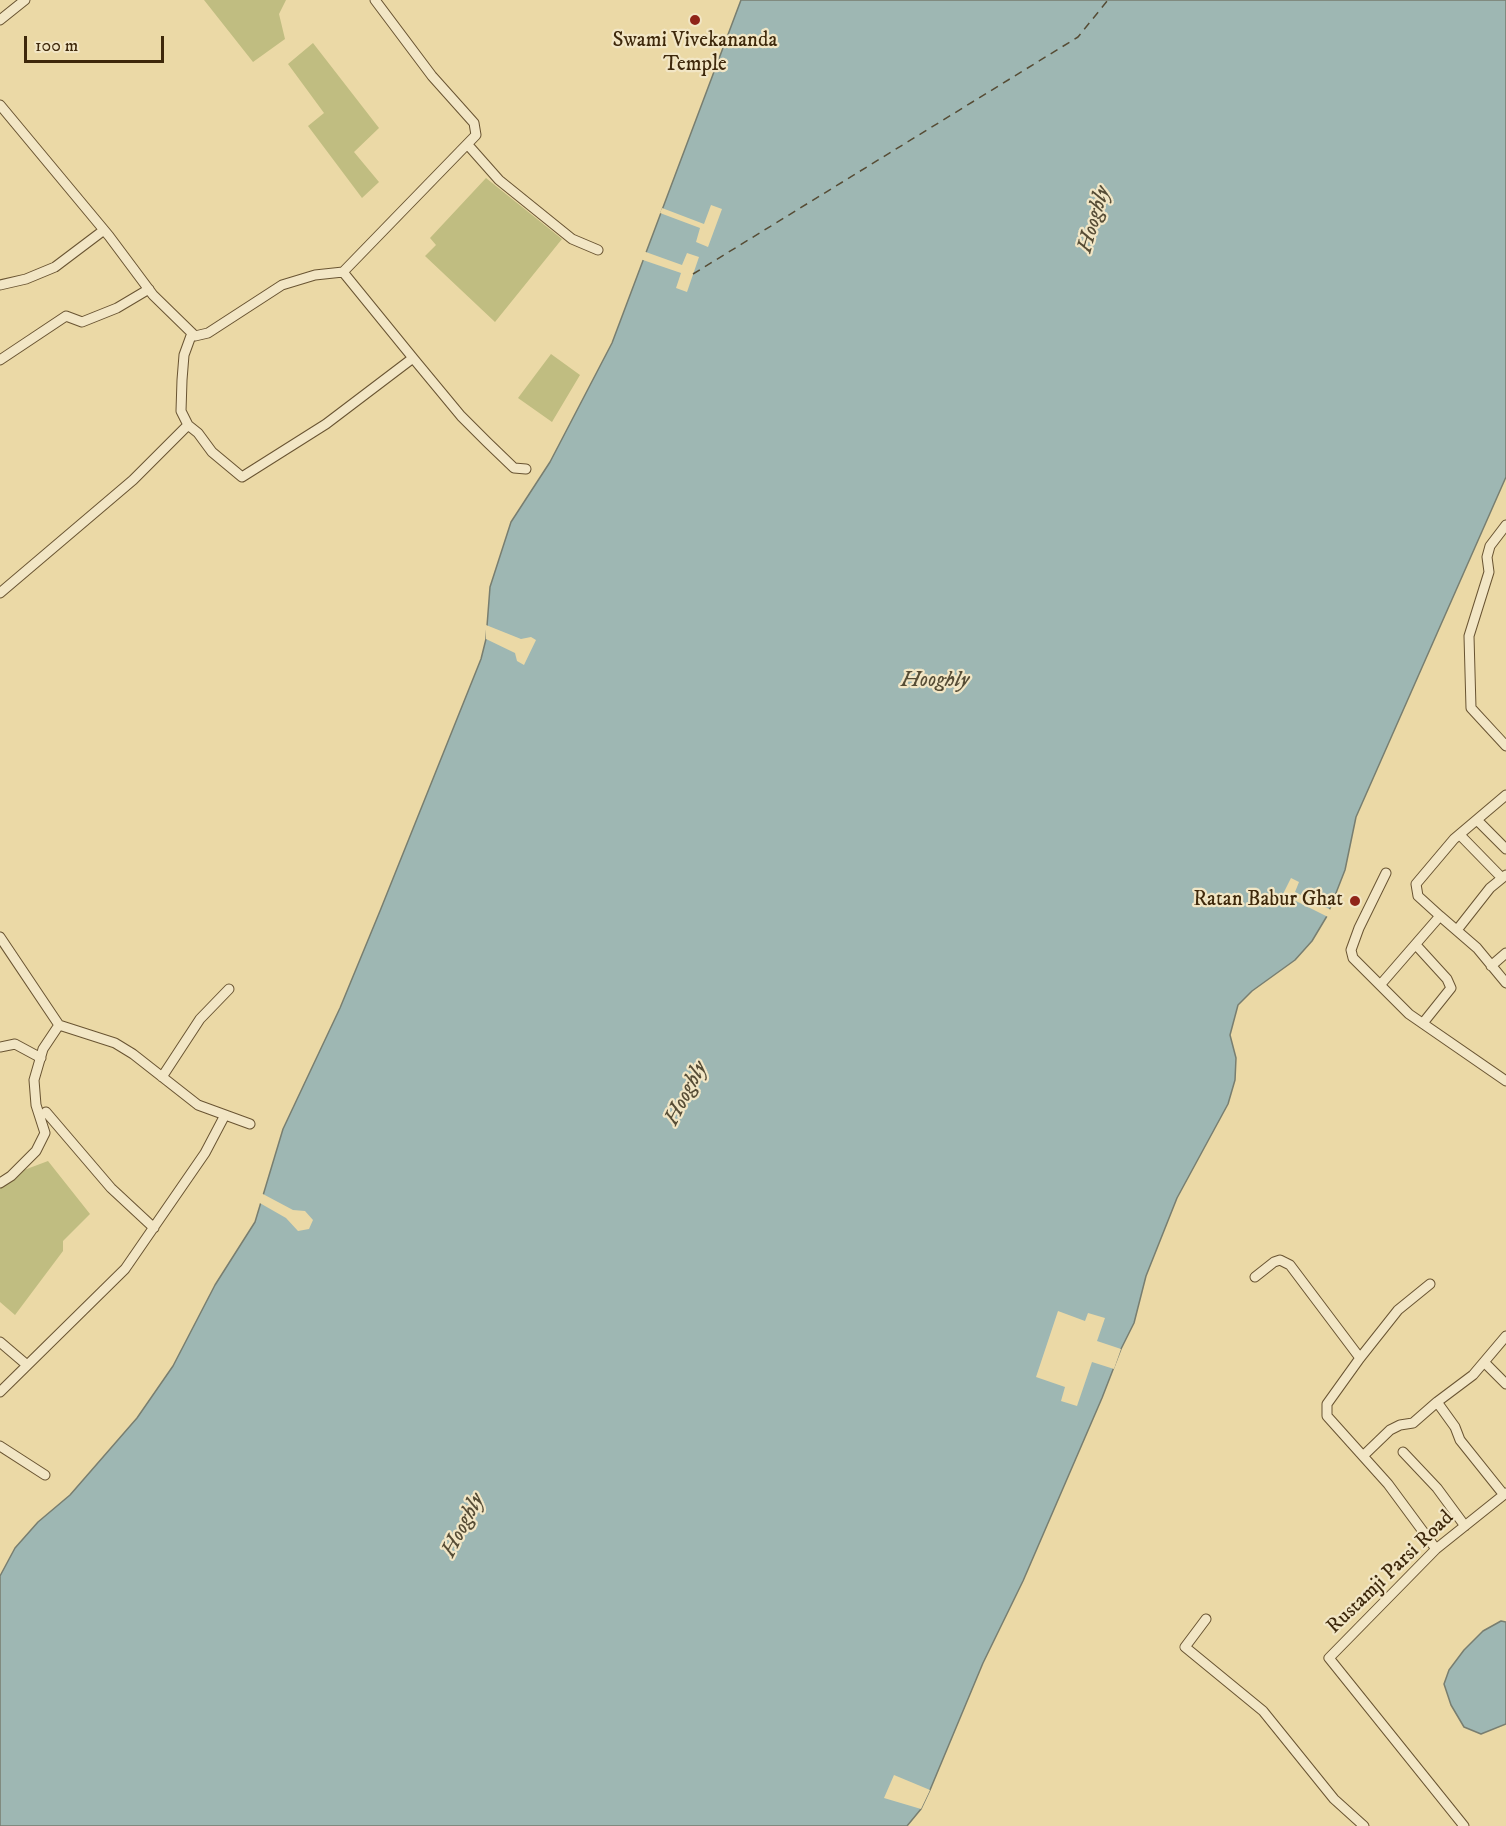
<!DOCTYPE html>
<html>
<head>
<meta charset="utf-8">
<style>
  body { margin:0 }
  #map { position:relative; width:1506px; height:1826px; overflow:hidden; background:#ebd9a6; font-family:"IM FELL DW Pica",serif }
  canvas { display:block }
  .scale { position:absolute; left:24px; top:36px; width:140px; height:27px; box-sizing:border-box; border:3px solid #3e280b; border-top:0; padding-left:8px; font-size:18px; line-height:21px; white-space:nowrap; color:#3e280b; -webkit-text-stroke:4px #f2e6c5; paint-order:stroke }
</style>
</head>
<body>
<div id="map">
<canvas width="1506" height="1826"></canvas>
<div class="scale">100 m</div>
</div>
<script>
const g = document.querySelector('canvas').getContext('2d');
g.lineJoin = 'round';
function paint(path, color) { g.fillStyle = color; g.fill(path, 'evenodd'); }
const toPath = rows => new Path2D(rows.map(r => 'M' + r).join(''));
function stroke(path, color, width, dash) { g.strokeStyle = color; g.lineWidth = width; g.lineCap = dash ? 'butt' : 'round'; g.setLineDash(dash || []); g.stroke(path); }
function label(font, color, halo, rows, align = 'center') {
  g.font = font + ' "IM FELL DW Pica",serif'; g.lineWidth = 4.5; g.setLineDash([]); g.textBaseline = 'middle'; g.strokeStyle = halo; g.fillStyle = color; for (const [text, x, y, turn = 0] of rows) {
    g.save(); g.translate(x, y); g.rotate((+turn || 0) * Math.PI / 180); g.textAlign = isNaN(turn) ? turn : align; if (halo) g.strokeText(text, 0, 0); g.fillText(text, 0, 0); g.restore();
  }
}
paint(toPath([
  [204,0,286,0,279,14,285,39,253,62],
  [313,43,379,128,354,152,379,182,362,198,308,126,324,113,288,64],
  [486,178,562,239,495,322,425,256,436,245,430,238],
  [551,354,580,375,552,422,518,398],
  [48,1161,90,1214,63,1241,63,1251,15,1315,0,1302,0,1179]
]), '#c0bd81');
const water = toPath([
  [741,0,1506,0,1506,477,1356,817,1345,870,1327,916,1312,941,1295,960,1252,991,1238,1005,1230,1035,1236,1058,1235,1080,1228,1104,1177,1198,1146,1276,1134,1323,1121,1349,1102,1398,1023,1581,983,1663,930,1790,921,1809,907,1826,0,1826,0,1576,15,1548,38,1522,70,1495,137,1418,173,1366,215,1285,255,1222,283,1129,340,1008,380,911,481,659,486,639,490,587,511,522,550,462,612,343,741,0],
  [1501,1621,1506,1622,1506,1724,1481,1734,1464,1727,1451,1705,1444,1684,1449,1670,1464,1650,1483,1631,1501,1621]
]);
paint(water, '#9eb7b3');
stroke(water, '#787e70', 1.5);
paint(toPath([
  [711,205,722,209,708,247,696,242,700,228,660,213,662,208,704,224],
  [643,251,682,265,687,253,699,257,687,292,676,288,681,273,640,259],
  [486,625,521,639,531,637,536,640,524,665,517,661,515,653,486,639],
  [1291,878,1299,882,1295,892,1333,911,1330,918,1292,899,1289,904,1280,900],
  [261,1193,293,1210,305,1211,313,1220,309,1229,298,1231,286,1218,258,1202],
  [1058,1311,1085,1321,1088,1313,1105,1318,1097,1341,1121,1349,1114,1369,1092,1362,1077,1406,1061,1401,1065,1387,1036,1377],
  [894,1775,930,1790,921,1809,884,1798]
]), '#ebd9a6');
stroke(toPath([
  [693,274,1078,37,1108,0]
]), '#564c35', 1.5, [8, 6]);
const street = toPath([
  [375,0,432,76,474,123,476,135,343,272,413,358],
  [0,20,25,0],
  [0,105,109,236,153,295,195,336,208,333,282,285,315,275,343,272],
  [468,145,499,180,572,239,598,250],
  [0,285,26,279,55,267,104,230],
  [0,360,66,316,82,322,117,308,149,289],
  [188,425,181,411,182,380,184,355,192,333],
  [1506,525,1490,546,1487,557,1489,572,1469,636,1471,708,1506,746],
  [0,593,133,480,188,425,198,433,212,452,242,477,326,424,413,358,461,416,487,442,514,468,526,469],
  [1477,820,1506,849],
  [1460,835,1502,878],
  [1386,873,1359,928,1351,950,1353,958,1409,1014,1506,1081],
  [1440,916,1477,948,1506,983],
  [1457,930,1490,888,1506,875],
  [0,937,59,1025,115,1043,133,1054,198,1105,250,1124],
  [1416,945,1447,979,1451,988,1423,1023],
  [1491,966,1506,953],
  [1381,984,1440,916,1418,896,1416,884,1454,839,1506,795],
  [0,1047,15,1044,41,1058],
  [162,1077,200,1019,229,989],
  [46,1112,111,1188,154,1228],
  [0,1183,11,1176,36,1151,45,1133,36,1105,34,1080,43,1049,59,1025],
  [1255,1277,1274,1262,1280,1260,1290,1265,1360,1358],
  [1430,1284,1398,1310,1360,1358,1327,1404,1327,1416,1388,1484,1436,1549],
  [0,1342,27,1365],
  [1484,1362,1506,1384],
  [0,1392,125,1269,205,1153,225,1115],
  [0,1446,45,1475],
  [1403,1452,1437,1488,1465,1526],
  [1363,1456,1390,1430,1400,1425,1413,1423,1437,1402],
  [1504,1495,1460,1440,1455,1427,1437,1402,1473,1375,1506,1336],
  [1206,1619,1185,1647,1263,1711,1334,1799,1364,1826],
  [1464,1826,1329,1658,1436,1549,1506,1493]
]);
stroke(street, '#695432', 11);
stroke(street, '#f2e6c5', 9);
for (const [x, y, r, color] of [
  [695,20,6,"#8f2418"],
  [1355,901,6,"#8f2418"]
]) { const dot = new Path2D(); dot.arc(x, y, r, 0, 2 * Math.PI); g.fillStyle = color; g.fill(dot); stroke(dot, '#f2e6c5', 2); }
label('21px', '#3e280b', '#f2e6c5', [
  ["Swami Vivekananda",695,42],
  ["Temple",695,66],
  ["Ratan Babur Ghat",1343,901,"right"]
]);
label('21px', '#3e280b', '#f2e6c5', [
  ["Rustamji Parsi Road",1391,1573,-44]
]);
label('italic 22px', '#564c35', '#f2e6c5', [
  ["Hooghly",1095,220,-74],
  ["Hooghly",935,681],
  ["Hooghly",687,1094,-63],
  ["Hooghly",464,1526,-63]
]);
</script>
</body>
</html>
